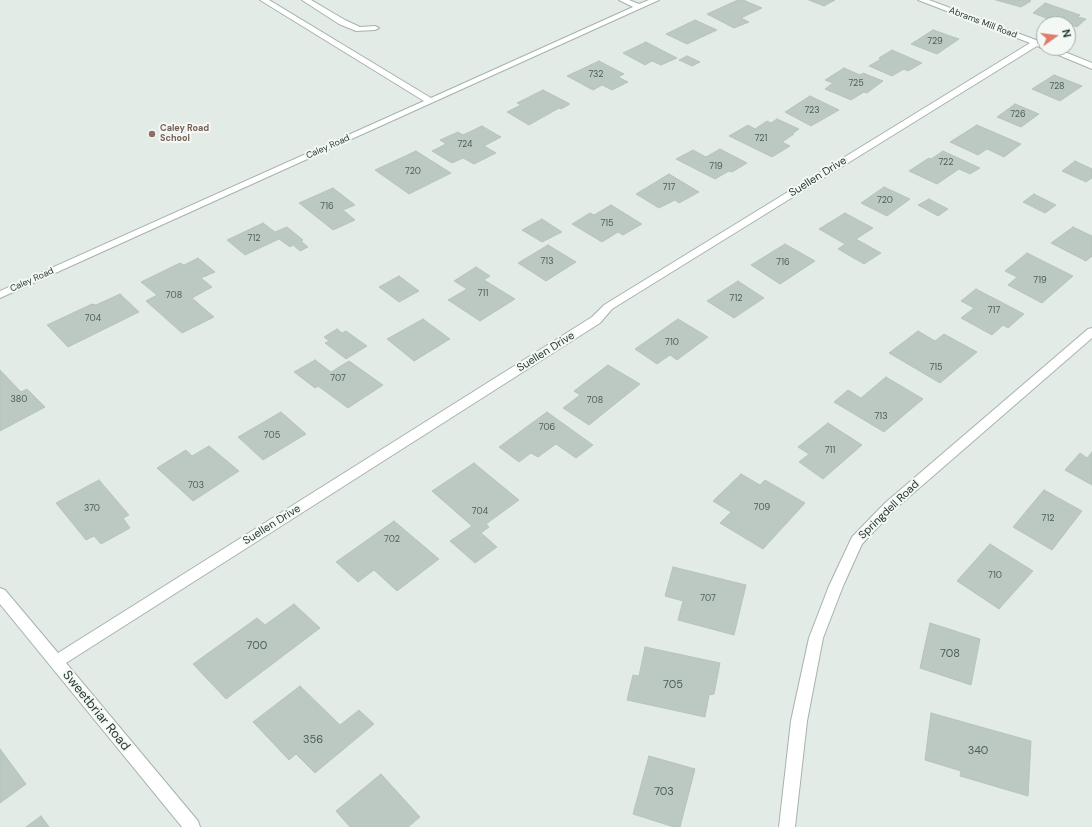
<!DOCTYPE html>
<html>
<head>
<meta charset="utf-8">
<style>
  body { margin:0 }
  #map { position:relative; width:1092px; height:827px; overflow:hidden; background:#e3ebe7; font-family:"DM Sans",sans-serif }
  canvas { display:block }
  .north { position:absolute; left:1036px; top:16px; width:40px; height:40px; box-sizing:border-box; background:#f3f8f5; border:1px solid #a1aca7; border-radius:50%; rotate:76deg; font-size:11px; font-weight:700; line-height:16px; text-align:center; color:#253a32 }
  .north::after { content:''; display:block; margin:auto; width:14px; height:18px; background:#e17c6b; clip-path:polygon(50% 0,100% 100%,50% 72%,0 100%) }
</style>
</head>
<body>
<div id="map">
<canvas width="1092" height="827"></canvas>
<div class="north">N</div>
</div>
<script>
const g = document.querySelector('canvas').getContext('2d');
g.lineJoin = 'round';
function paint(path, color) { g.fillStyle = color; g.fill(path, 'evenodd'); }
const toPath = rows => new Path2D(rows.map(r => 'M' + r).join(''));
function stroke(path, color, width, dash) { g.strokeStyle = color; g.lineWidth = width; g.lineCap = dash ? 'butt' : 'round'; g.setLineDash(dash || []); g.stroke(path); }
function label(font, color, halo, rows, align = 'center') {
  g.font = font + ' "DM Sans",sans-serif'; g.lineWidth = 4; g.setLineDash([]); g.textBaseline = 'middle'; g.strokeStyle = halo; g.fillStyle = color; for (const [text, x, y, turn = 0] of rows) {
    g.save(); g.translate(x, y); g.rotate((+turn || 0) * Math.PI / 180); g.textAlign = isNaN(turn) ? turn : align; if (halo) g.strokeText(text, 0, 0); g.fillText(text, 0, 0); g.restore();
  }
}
const building = toPath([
  [738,0,743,0,762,8,741,18,749,22,734,28,707,14,738,0],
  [809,0,835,0,824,6,809,0],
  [996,0,1029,0,1031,1,1021,7,996,0],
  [1045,3,1080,15,1078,17,1086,19,1077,27,1067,23,1062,24,1033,13,1045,3],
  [695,20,717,30,687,44,666,34,695,20],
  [933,30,959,39,937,54,911,44,933,30],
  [646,42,677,58,661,65,652,61,645,65,623,53,646,42],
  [892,50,922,63,908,71,904,69,892,76,869,66,881,59,879,58,892,50],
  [687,56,700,62,692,66,679,60,687,56],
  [599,61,624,74,618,77,628,82,612,90,602,85,593,90,567,76,599,61],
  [844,68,860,75,863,73,883,81,867,93,864,92,851,100,825,89,833,83,825,80,844,68],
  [1054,75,1082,86,1060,101,1032,89,1054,75],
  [543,90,570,104,561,109,559,108,529,125,507,112,521,105,517,103,543,90],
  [810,96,839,110,811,126,785,112,810,96],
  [1015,104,1039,114,1021,127,997,117,1015,104],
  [777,119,799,129,792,134,794,134,782,142,790,146,772,157,729,136,748,125,755,129,767,121,771,123,777,119],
  [977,125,1021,144,1004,157,987,149,978,155,950,142,977,125],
  [482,126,501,137,484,146,496,153,474,164,463,158,452,163,432,151,446,144,440,140,458,132,463,135,482,126],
  [720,149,747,163,732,172,729,171,715,179,676,159,693,150,706,157,720,149],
  [416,151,451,173,409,194,375,170,416,151],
  [943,151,980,168,970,174,959,169,937,184,909,171,929,158,931,159,943,151],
  [1075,161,1092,169,1092,178,1086,182,1062,171,1075,161],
  [669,174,699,192,679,203,675,200,659,208,636,194,669,174],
  [884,187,910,199,887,216,861,203,884,187],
  [333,188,355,205,343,210,355,220,333,230,299,203,333,188],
  [1034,194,1056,205,1045,213,1023,202,1034,194],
  [929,199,948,209,938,216,918,205,929,199],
  [611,205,642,224,623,235,618,232,602,242,572,224,590,213,594,215,611,205],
  [845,213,873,228,856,239,881,253,864,264,838,249,845,244,819,229,845,213],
  [542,219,562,232,542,242,522,230,542,219],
  [263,223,275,232,287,227,303,240,301,241,308,247,300,251,293,245,290,247,279,239,245,255,227,240,263,223],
  [1073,227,1092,236,1092,256,1086,261,1051,243,1073,227],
  [785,244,815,261,780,284,751,265,785,244],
  [548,245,576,262,546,281,518,263,548,245],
  [1027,253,1073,276,1042,303,1008,285,1017,277,1005,271,1027,253],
  [198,258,215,272,201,278,212,287,192,298,214,317,182,333,146,301,157,295,141,282,180,263,184,265,198,258],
  [476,267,490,276,484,280,515,299,480,321,448,300,467,289,454,281,476,267],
  [399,276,419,291,399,302,379,287,399,276],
  [738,281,764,298,734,318,707,301,738,281],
  [976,289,1024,314,1008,328,1003,325,992,335,961,318,974,308,961,301,976,289],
  [120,294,139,312,68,347,47,325,92,304,96,305,120,294],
  [423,319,450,339,414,361,387,339,423,319],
  [678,319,708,337,677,360,670,355,657,364,635,349,678,319],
  [337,329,342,333,346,331,367,346,346,359,325,343,329,341,324,337,337,329],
  [918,331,935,341,944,334,977,352,940,383,889,353,918,331],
  [315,360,331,372,349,361,383,385,348,408,318,386,315,388,294,372,315,360],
  [608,365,640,384,589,425,563,408,580,395,574,391,608,365],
  [0,370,21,392,27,389,45,407,0,431,0,370],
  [886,377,923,399,884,432,834,402,848,390,861,398,886,377],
  [281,412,306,434,263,460,238,437,281,412],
  [547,412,593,445,576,458,556,444,538,457,531,453,519,462,499,447,547,412],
  [828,423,862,445,823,479,799,462,809,454,798,447,828,423],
  [209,446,239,471,193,501,157,468,186,450,192,456,209,446],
  [1092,452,1092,485,1065,470,1080,453,1087,458,1092,452],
  [474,463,519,500,486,524,489,527,481,533,497,547,475,563,450,541,472,526,432,491,474,463],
  [741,474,760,485,765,480,805,503,763,549,720,523,731,512,713,501,741,474],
  [99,480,129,515,123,518,130,528,101,544,94,536,86,540,56,503,99,480],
  [1044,490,1082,511,1052,550,1013,527,1044,490],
  [394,521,439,559,397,591,374,570,358,582,336,562,394,521],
  [990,544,1033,571,999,609,957,581,990,544],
  [673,567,746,585,734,635,678,620,683,601,665,596,673,567],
  [294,604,320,628,226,699,193,664,257,618,265,625,294,604],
  [930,623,980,639,971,685,920,668,930,623],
  [645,647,720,663,714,694,709,695,705,717,627,700,633,675,639,676,645,647],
  [300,686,340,725,359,710,374,724,315,773,296,754,289,760,253,722,300,686],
  [931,713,1031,741,1028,796,960,776,961,771,925,760,931,713],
  [0,749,26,784,0,803,0,749],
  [649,756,695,769,680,827,674,827,633,814,649,756],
  [381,774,420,817,408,827,350,827,336,811,381,774],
  [41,816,49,827,26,827,41,816]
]);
paint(building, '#bcc8c2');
stroke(building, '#b6c4bd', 1);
const minor = toPath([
  [260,0,269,0,431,98,633,7,619,0,629,0,639,4,649,0,659,0,0,298,0,291,424,101,260,0],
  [302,0,311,0,345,20,360,27,375,26,379,28,375,30,356,31,339,24,302,0],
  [918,0,929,0,1044,43,1044,48,1055,48,1092,63,1092,69,1037,46,612,309,600,323,66,663,198,821,200,827,182,827,0,604,0,588,5,590,58,653,592,317,604,305,1030,43,918,0],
  [1092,328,1092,338,895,509,862,544,843,586,823,638,807,721,795,827,779,827,791,721,809,638,829,586,852,537,885,503,1088,329,1092,328]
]);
stroke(minor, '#a6b2ad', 2);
paint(minor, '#fff');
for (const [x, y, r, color] of [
  [152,134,4,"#8d6e63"]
]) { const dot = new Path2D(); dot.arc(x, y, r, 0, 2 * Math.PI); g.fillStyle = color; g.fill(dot); stroke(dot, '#f3f8f5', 1.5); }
label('9px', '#253a32', '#f3f8f5', [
  ["Abrams Mill Road",983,23,21],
  ["Caley Road",328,147,-24],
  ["Caley Road",32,280,-24]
]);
label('9px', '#4b5e56', null, [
  ["729",935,42],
  ["732",596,75],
  ["725",856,84],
  ["728",1057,87],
  ["723",812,111],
  ["726",1018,115],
  ["721",761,139],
  ["724",465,145],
  ["722",946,163],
  ["719",716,167],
  ["720",413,172],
  ["717",669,188],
  ["720",885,201],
  ["716",327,207],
  ["715",607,224],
  ["712",254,239],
  ["713",547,262],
  ["716",783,263],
  ["719",1040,281],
  ["711",483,294],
  ["708",174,296],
  ["712",736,299],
  ["717",994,311],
  ["704",93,319],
  ["710",672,343],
  ["715",936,368],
  ["707",338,379],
  ["380",19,400],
  ["708",595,401],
  ["713",881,417],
  ["706",547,428],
  ["705",272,436],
  ["711",830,451],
  ["703",196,486],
  ["709",762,508],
  ["370",92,509],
  ["704",480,512],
  ["712",1048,519],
  ["702",392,540],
  ["710",995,576],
  ["707",708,599]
]);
label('bold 9px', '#785e54', '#f3f8f5', [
  ["Caley Road",160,129],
  ["School",160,139]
], 'left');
label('11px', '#253a32', '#f3f8f5', [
  ["Suellen Drive",818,177,-32],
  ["Suellen Drive",546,352,-32],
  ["Springdell Road",889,510,-44],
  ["Suellen Drive",272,525,-32]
]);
label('11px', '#4b5e56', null, [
  ["700",257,646],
  ["708",950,654],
  ["705",673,685],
  ["356",313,740],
  ["340",978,751],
  ["703",664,792]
]);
label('13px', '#253a32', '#f3f8f5', [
  ["Sweetbriar Road",96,711,51]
]);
</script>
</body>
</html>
